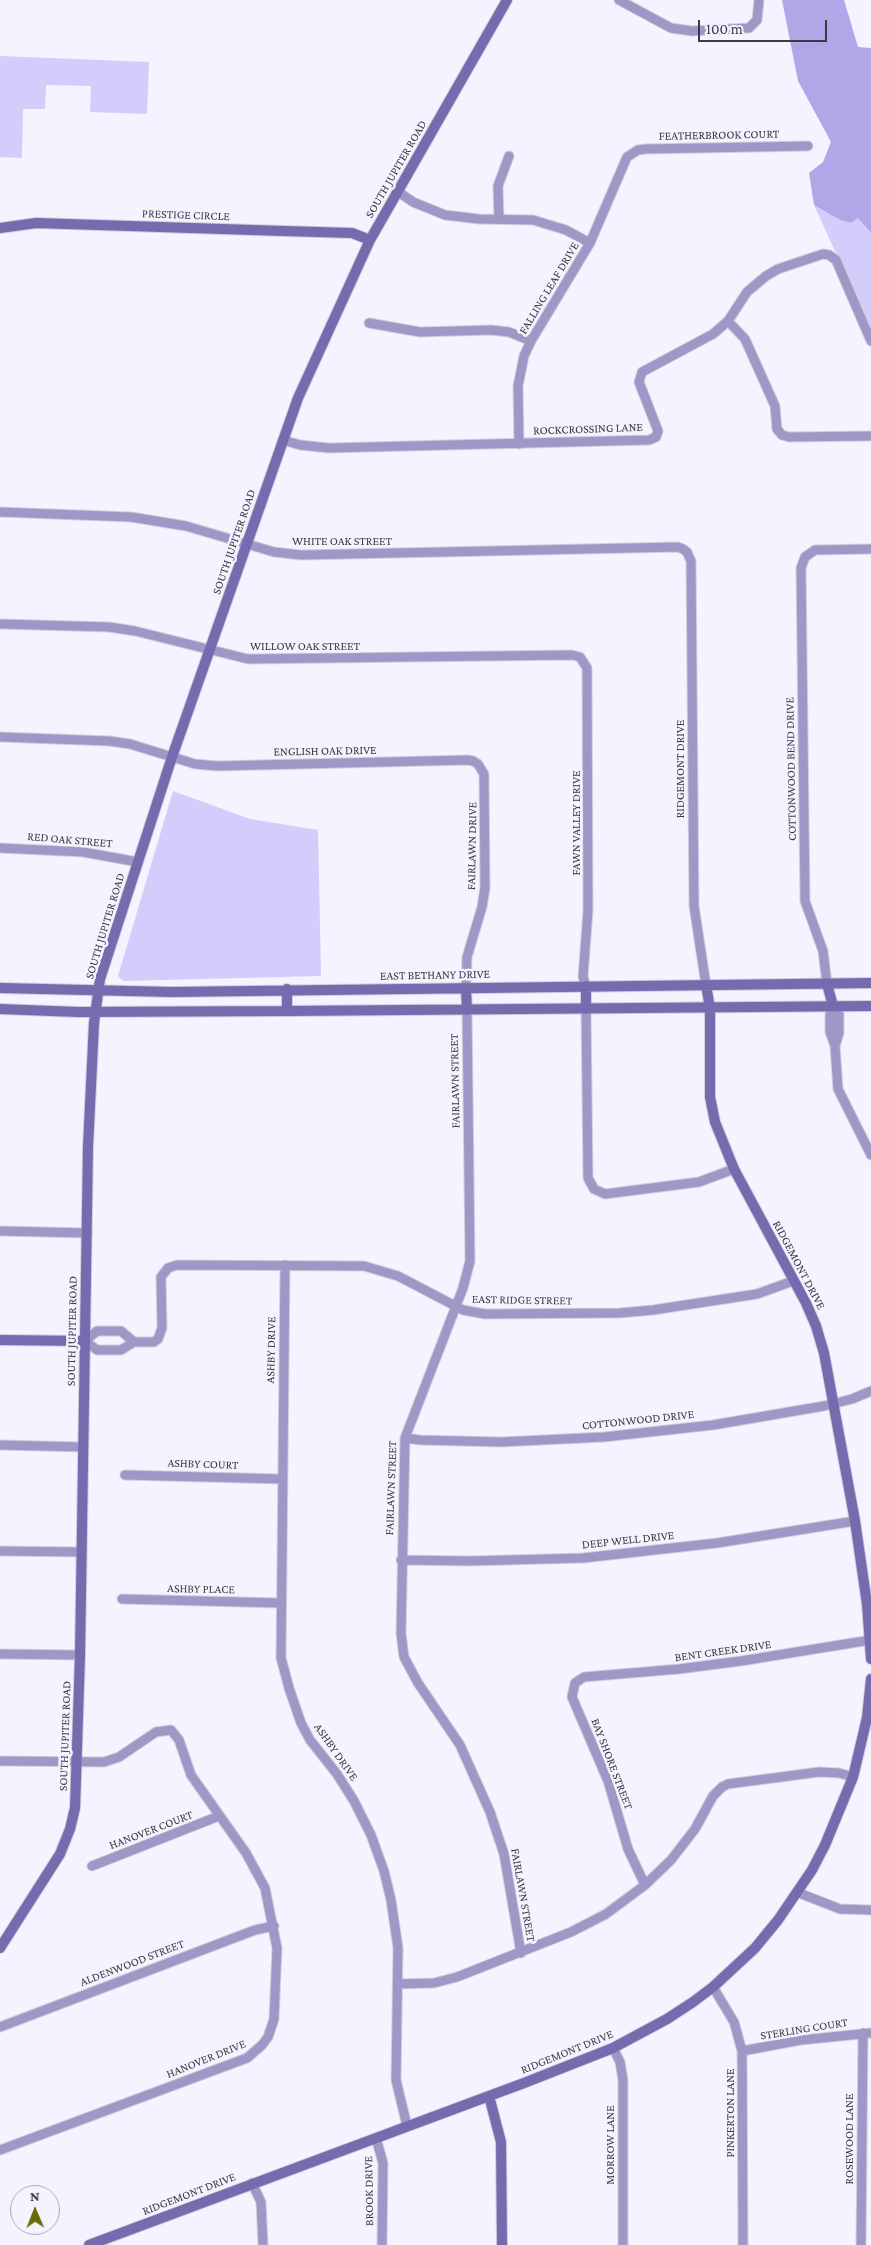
<!DOCTYPE html>
<html>
<head>
<meta charset="utf-8">
<style>
  body { margin:0 }
  #map { position:relative; width:871px; height:2245px; overflow:hidden; background:#f4f3ff; font-family:"Crimson Pro",serif }
  canvas { display:block }
  .north { position:absolute; left:10px; top:2185px; width:50px; height:50px; box-sizing:border-box; background:#f4f3ff; border:1px solid #aaa9b3; border-radius:50%; rotate:359deg; font-size:14px; font-weight:700; line-height:20px; text-align:center; color:#3c3b42 }
  .north::after { content:''; display:block; margin:auto; width:18px; height:22px; background:#696b0a; clip-path:polygon(50% 0,100% 100%,50% 72%,0 100%) }
  .scale { position:absolute; left:698px; top:20px; width:129px; height:22px; box-sizing:border-box; border:2px solid #3c3b42; border-top:0; padding-left:6px; font-size:15px; line-height:18px; white-space:nowrap; color:#3c3b42; -webkit-text-stroke:4px #f4f3ff; paint-order:stroke }
</style>
</head>
<body>
<div id="map">
<canvas width="871" height="2245"></canvas>
<div class="north">N</div>
<div class="scale">100 m</div>
</div>
<script>
const g = document.querySelector('canvas').getContext('2d');
g.lineJoin = 'round';
function paint(path, color) { g.fillStyle = color; g.fill(path, 'evenodd'); }
const toPath = rows => new Path2D(rows.map(r => 'M' + r).join(''));
function stroke(path, color, width, dash) { g.strokeStyle = color; g.lineWidth = width; g.lineCap = dash ? 'butt' : 'round'; g.setLineDash(dash || []); g.stroke(path); }
function label(font, color, halo, rows, align = 'center') {
  g.font = font + ' "Crimson Pro",serif'; g.lineWidth = 5; g.setLineDash([]); g.textBaseline = 'middle'; g.strokeStyle = halo; g.fillStyle = color; for (const [text, x, y, turn = 0] of rows) {
    g.save(); g.translate(x, y); g.rotate((+turn || 0) * Math.PI / 180); g.textAlign = isNaN(turn) ? turn : align; if (halo) g.strokeText(text, 0, 0); g.fillText(text, 0, 0); g.restore();
  }
}
paint(toPath([
  [0,56,149,62,147,114,90,112,91,86,46,85,45,109,23,109,22,158,0,157],
  [814,205,840,220,851,223,858,218,871,233,871,330],
  [173,791,250,819,318,830,321,976,123,981,118,976]
]), '#d2cdfa');
paint(toPath([
  [782,0,844,0,858,47,871,48,871,233,858,218,851,223,840,220,814,205,809,173,823,162,831,142,798,81]
]), '#b1a7e8');
stroke(toPath([
  [799,0,803,17,854,128,871,152]
]), '#b2a8e9', 2.5);
const street = toPath([
  [619,0,671,28,692,31,749,28,757,20,759,0],
  [397,191,413,202,445,215,479,219,533,220,566,230,590,243],
  [499,219,498,186,509,156],
  [728,321,745,339,775,406,777,429,782,435,789,437,871,436],
  [369,323,420,332,491,330,509,332,531,341],
  [283,440,300,445,329,448,649,440,656,437,658,431,639,382,642,372,713,334,728,321,747,292,766,276,778,269,823,254,829,255,836,260,871,341],
  [519,444,518,386,524,356,531,341,590,243,627,157,638,150,645,149,808,146],
  [0,512,131,517,186,526,274,552,301,555,678,547,683,549,687,552,691,561,694,906,706,985],
  [0,624,109,627,135,631,248,659,572,655,580,657,587,668,588,910,583,977,586,986],
  [0,737,109,741,130,744,195,764,218,766,468,760,473,761,478,764,484,774,485,888,482,907,467,957,466,988],
  [0,848,83,852,138,862],
  [827,984,823,951,805,901,801,568,805,557,815,550,871,549],
  [586,1009,588,1178,594,1189,605,1194,699,1182,734,1169],
  [467,1010,470,1261,463,1288,405,1438,401,1633,404,1657,418,1683,460,1745,490,1812,504,1854,521,1953],
  [835,1046,830,1032,830,1014,833,1006,839,1014,839,1033,835,1046,838,1089,871,1155],
  [0,1231,87,1233],
  [285,1265,281,1658,289,1688,301,1723,310,1740,337,1774,354,1801,371,1835,384,1871,391,1900,398,1948,396,2080,407,2126],
  [134,1342,121,1331,97,1331,85,1341,97,1350,121,1350,134,1342,154,1342,158,1339,162,1328,161,1277,168,1268,177,1265,364,1266,398,1276,463,1310,485,1314,620,1313,653,1310,757,1294,793,1281],
  [405,1438,420,1440,501,1442,604,1437,713,1425,824,1406,852,1399,871,1391],
  [0,1445,83,1447],
  [125,1475,282,1479],
  [0,1551,81,1552],
  [401,1560,469,1561,583,1558,717,1543,855,1521],
  [122,1599,280,1603],
  [0,1654,80,1655],
  [0,1761,104,1762,119,1757,156,1732,171,1730,179,1740,191,1775,246,1853,265,1888,277,1948,274,2019,268,2037,262,2045,247,2058,0,2150],
  [92,1866,219,1816],
  [645,1885,628,1849,608,1781,572,1697,575,1683,584,1677,679,1669,741,1661,871,1640],
  [799,1893,840,1909,871,1910],
  [397,1984,434,1983,457,1977,571,1932,606,1914,645,1885,671,1860,695,1829,713,1796,722,1787,728,1784,819,1772,839,1773,853,1777],
  [713,1987,734,2022,742,2051,743,2245],
  [0,2027,255,1930,274,1926],
  [613,2048,620,2062,623,2080,623,2245],
  [742,2051,801,2040,871,2033],
  [376,2138,383,2163,382,2245],
  [252,2183,261,2202,263,2245],
  [861,2245,863,2033]
]);
const secondary = toPath([
  [0,228,36,223,284,231,352,233,370,240],
  [827,984,833,1006],
  [706,985,710,1008,710,1097,715,1122,734,1169,806,1303,816,1326,824,1353,855,1521,867,1604,871,1659],
  [586,986,586,1009],
  [0,988,172,992,871,983],
  [466,988,467,1010],
  [0,1009,78,1012,287,1011,871,1006],
  [287,1011,287,989],
  [0,1340,85,1341],
  [0,1948,60,1854,70,1829,75,1808,80,1655,88,1147,94,1023,100,979,172,757,298,398,370,240,507,0],
  [489,2096,501,2142,502,2245],
  [89,2245,524,2083,613,2048,667,2019,693,2002,713,1987,755,1948,778,1920,812,1870,825,1845,853,1777,867,1718,871,1679]
]);
stroke(street, '#cfced9', 11);
stroke(secondary, '#cfced9', 12);
stroke(street, '#9f98c7', 9);
stroke(secondary, '#766bae', 10);
label('12px', '#3c3b42', '#f4f3ff', [
  ["FEATHERBROOK COURT",719,135,-1],
  ["SOUTH JUPITER ROAD",396,169,-60],
  ["PRESTIGE CIRCLE",186,215,2],
  ["FALLING LEAF DRIVE",549,288,-59],
  ["ROCKCROSSING LANE",588,429,-2],
  ["WHITE OAK STREET",342,541],
  ["SOUTH JUPITER ROAD",234,542,-71],
  ["WILLOW OAK STREET",305,646],
  ["ENGLISH OAK DRIVE",325,751,-1],
  ["RIDGEMONT DRIVE",680,769,-90],
  ["COTTONWOOD BEND DRIVE",791,769,-91],
  ["FAWN VALLEY DRIVE",576,823,-90],
  ["RED OAK STREET",70,840,5],
  ["FAIRLAWN DRIVE",472,846,-89],
  ["SOUTH JUPITER ROAD",105,926,-73],
  ["EAST BETHANY DRIVE",435,975,-1],
  ["FAIRLAWN STREET",455,1081,-91],
  ["RIDGEMONT DRIVE",799,1265,62],
  ["EAST RIDGE STREET",522,1300,1],
  ["SOUTH JUPITER ROAD",72,1331,-89],
  ["ASHBY DRIVE",271,1350,-89],
  ["COTTONWOOD DRIVE",638,1420,-6],
  ["ASHBY COURT",203,1464,2],
  ["FAIRLAWN STREET",391,1488,-88],
  ["DEEP WELL DRIVE",628,1540,-6],
  ["ASHBY PLACE",201,1589,1],
  ["BENT CREEK DRIVE",723,1651,-8],
  ["SOUTH JUPITER ROAD",65,1736,-88],
  ["ASHBY DRIVE",336,1752,55],
  ["BAY SHORE STREET",612,1764,69],
  ["HANOVER COURT",151,1830,-21],
  ["FAIRLAWN STREET",523,1895,80],
  ["ALDENWOOD STREET",132,1963,-21],
  ["STERLING COURT",804,2029,-9],
  ["RIDGEMONT DRIVE",567,2052,-22],
  ["HANOVER DRIVE",206,2059,-22],
  ["PINKERTON LANE",730,2113,-90],
  ["ROSEWOOD LANE",849,2139,-90],
  ["MORROW LANE",610,2145,-90],
  ["BROOK DRIVE",369,2191,-91],
  ["RIDGEMONT DRIVE",189,2194,-21]
]);
</script>
</body>
</html>
